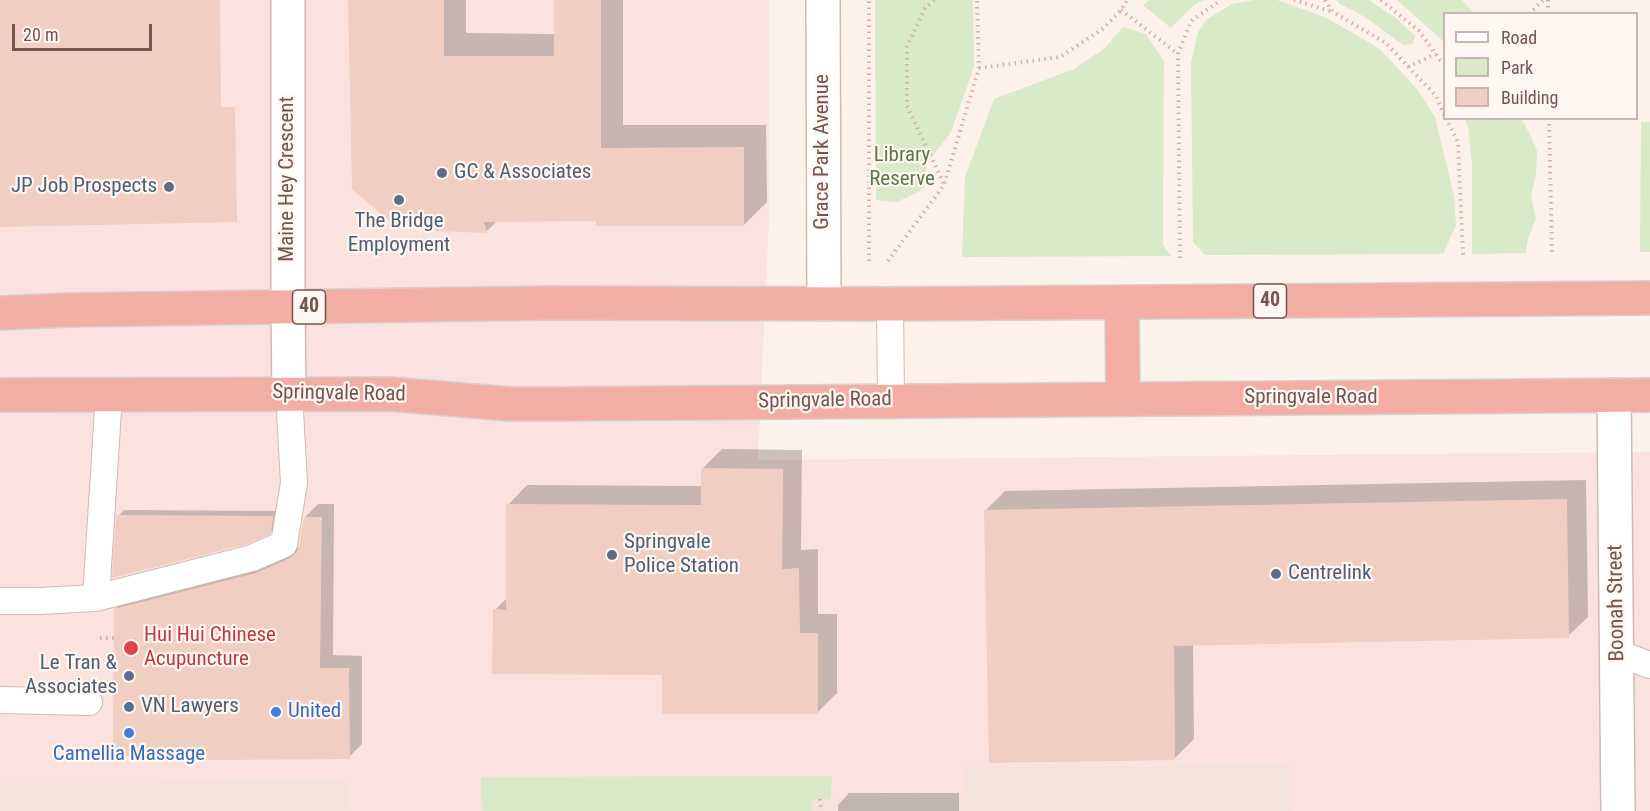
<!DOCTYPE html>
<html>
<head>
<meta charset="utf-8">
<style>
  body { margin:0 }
  #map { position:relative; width:1650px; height:811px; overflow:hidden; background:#fcf2e9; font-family:"Roboto Condensed",sans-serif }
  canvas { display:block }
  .legend { position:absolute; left:1443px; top:12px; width:195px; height:108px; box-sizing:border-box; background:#fef6f0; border:2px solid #c7b6af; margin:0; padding:8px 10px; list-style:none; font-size:18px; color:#75564e }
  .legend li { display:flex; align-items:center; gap:12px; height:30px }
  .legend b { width:30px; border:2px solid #c7b6af }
  .scale { position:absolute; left:12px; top:24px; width:140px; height:27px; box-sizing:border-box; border:3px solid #75564e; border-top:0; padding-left:8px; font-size:18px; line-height:21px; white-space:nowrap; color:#75564e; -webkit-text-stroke:4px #fef6f0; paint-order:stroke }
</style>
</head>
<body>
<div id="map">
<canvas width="1650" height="811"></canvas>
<ul class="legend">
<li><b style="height:8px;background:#fff"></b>Road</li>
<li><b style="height:16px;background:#dae9c8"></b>Park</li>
<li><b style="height:16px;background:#f0cec2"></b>Building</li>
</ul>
<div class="scale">20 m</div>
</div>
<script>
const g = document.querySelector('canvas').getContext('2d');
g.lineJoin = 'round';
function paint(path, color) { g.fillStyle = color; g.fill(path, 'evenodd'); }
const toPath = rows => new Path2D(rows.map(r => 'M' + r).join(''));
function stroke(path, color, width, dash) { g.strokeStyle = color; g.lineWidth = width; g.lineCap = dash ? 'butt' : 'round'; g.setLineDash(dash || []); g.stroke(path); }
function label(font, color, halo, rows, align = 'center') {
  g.font = font + ' "Roboto Condensed",sans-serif'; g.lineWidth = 4.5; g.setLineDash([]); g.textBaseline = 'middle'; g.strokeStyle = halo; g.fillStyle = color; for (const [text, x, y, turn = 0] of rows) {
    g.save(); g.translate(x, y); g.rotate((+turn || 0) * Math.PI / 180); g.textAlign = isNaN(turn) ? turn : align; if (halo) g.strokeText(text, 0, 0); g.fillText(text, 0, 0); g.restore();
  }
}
paint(toPath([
  [1290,764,1291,811,812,811,812,799,965,797,965,767],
  [349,780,350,811,0,811,0,782]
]), '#f3e3d8');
paint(toPath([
  [24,0,769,0,769,220,758,460,1650,452,1650,811,1291,811,1290,764,966,767,965,797,831,799,832,777,482,777,482,811,350,811,349,780,0,782,0,99]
]), '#fbe2de');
paint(toPath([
  [875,0,973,0,974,67,951,132,927,164,924,189,897,202,876,200],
  [1149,0,1204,0,1194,5,1171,28,1143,5],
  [1254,0,1277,0,1327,18,1380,49,1417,89,1435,117,1454,196,1456,225,1443,254,1205,255,1193,242,1191,63,1198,32,1206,20,1232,4],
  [1336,0,1369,0,1396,18,1415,36,1413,44,1403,45,1365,17,1338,3],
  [1397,0,1462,0,1474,13,1444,14,1444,42],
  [1123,27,1146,34,1164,61,1163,245,1171,256,962,257,965,177,994,99,1074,69,1105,48],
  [1465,119,1522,119,1531,137,1537,151,1536,175,1531,196,1536,219,1528,239,1526,253,1472,254,1472,164,1468,126],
  [1641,122,1650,122,1650,252,1640,252],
  [832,776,831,799,812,799,812,811,482,811,481,777]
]), '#dae9c8');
paint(toPath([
  [349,0,466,0,466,33,555,34,555,0,623,0,623,125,766,125,767,202,744,225,598,219,497,221,487,231,437,229,437,219,353,188],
  [722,449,802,450,801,550,818,549,818,614,837,614,837,693,817,713,663,673,495,610,508,597,508,505,527,485,703,486,702,469],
  [1586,480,1588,617,1568,636,1193,644,1194,739,1175,758,985,511,1005,491],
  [318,504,334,504,333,655,362,656,362,744,349,757,115,610,128,596,270,560,300,547,305,517],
  [124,510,278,511,276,526,270,532,118,516],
  [849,793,959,793,959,811,838,811,838,805]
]), '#0003');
paint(toPath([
  [0,0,220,0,221,107,235,107,237,222,0,227],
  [348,0,444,0,444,56,554,56,554,0,601,0,601,148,744,147,744,226,596,226,596,221,484,222,487,233,435,231,435,220,389,221,352,189],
  [701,468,783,469,782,569,799,568,800,633,818,633,818,714,662,714,662,675,492,674,493,609,506,610,506,504,701,505],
  [1567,499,1569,638,1174,646,1175,760,989,763,984,510],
  [116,515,273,516,271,534,247,544,112,578],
  [304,517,322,517,320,668,349,668,350,759,203,760,203,757,113,756,114,609,256,573,290,558,295,554,299,547]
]), '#f0cec2');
const lane = toPath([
  [890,304,891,401],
  [96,598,109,394],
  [0,601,39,601,96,598,252,558,284,544,294,483,289,393],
  [1617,653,1650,665],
  [0,700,89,702]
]);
const street = toPath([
  [288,0,288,307,289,393],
  [823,0,824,304],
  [1614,395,1618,811]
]);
const highway = toPath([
  [1122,302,1123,398],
  [0,313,68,310,549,303,890,304,1650,298],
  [0,395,389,394,510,404,560,404,1650,395]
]);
stroke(lane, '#cfbbb2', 28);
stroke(street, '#cfbbb2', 36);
stroke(highway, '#d8d0cd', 36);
stroke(toPath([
  [934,0,925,8,907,47,907,106,944,184],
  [1294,0,1333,12],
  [1325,0,1333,12,1386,43,1436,96,1444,115],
  [1381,0,1419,31,1440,60,1444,62],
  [1548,0,1548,14],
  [1121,10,1178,54],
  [1529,14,1543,0],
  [1408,67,1436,54],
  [979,68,1060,57,1104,28,1121,10,1127,0],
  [1446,118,1458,142,1463,255],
  [1549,118,1552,254],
  [1180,258,1178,54,1191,21,1221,0],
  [869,261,869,0],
  [888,261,944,185,979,68,977,0],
  [100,638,114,638],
  [820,799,821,811]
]), '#d5b1a5', 4, [1.5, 4.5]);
stroke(lane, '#fff', 26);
stroke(street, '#fff', 33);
stroke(highway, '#f2ada4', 33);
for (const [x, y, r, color] of [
  [442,173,6,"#5c6f8a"],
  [169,187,6,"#5c6f8a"],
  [399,200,6,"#5c6f8a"],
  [612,555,6,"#5c6f8a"],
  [1276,574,6,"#5c6f8a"],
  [131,648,8,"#e0444e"],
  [129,676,6,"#5c6f8a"],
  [129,707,6,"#5c6f8a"],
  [276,712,6,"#3f7fe0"],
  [129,733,6,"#3f7fe0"]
]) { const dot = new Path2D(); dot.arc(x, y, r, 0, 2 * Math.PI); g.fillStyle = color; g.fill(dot); stroke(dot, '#fef6f0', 2); }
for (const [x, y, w] of [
  [1270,301,33],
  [309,307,33]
]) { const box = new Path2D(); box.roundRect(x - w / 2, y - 17, w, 34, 4.5); g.fillStyle = '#fef6f0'; g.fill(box); stroke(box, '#75564e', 1.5); }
label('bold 20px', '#75564e', null, [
  ["40",1270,301],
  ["40",309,307]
]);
label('21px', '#75564e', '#fef6f0', [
  ["Grace Park Avenue",823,152,-90],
  ["Maine Hey Crescent",288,179,-90],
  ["Springvale Road",339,394,1],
  ["Springvale Road",1311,398],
  ["Springvale Road",825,401,-1],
  ["Boonah Street",1617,603,-91]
]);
label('21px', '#5d7a46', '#fef6f0', [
  ["Library",902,156],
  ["Reserve",902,180]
]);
label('21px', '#4e5e75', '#fef6f0', [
  ["GC & Associates",454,173],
  ["JP Job Prospects",157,187,"right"],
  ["The Bridge",399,222,"center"],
  ["Employment",399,246,"center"],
  ["Springvale",624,543],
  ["Police Station",624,567],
  ["Centrelink",1288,574],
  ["Le Tran &",117,664,"right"],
  ["Associates",117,688,"right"],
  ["VN Lawyers",141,707]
], 'left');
label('21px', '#be3a42', '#fef6f0', [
  ["Hui Hui Chinese",144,636],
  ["Acupuncture",144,660]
], 'left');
label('21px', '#366cbe', '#fef6f0', [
  ["United",288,712],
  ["Camellia Massage",129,755,"center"]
], 'left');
</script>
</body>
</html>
